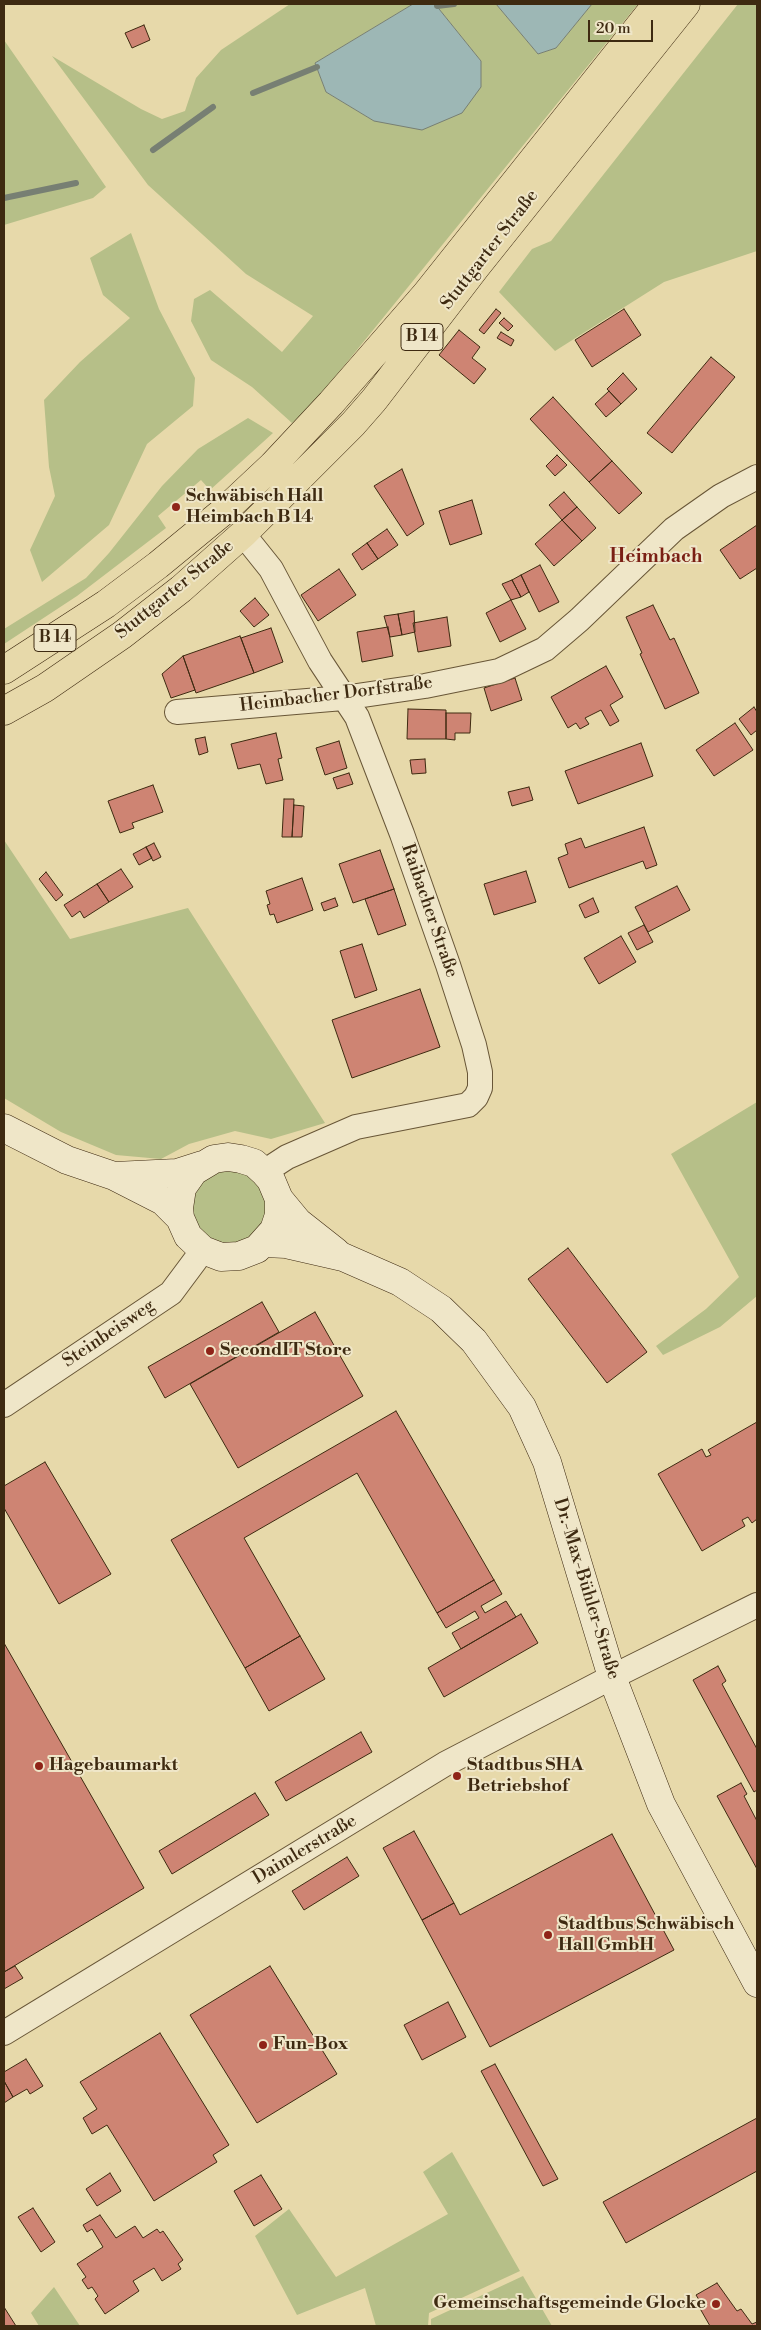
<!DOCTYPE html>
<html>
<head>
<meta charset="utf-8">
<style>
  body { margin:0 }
  #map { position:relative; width:761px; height:2330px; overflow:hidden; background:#e7d9aa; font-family:"Libre Bodoni",serif }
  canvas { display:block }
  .frame { position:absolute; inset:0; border:5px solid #3e2a11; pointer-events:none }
  .scale { position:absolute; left:588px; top:20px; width:65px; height:22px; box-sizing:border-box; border:2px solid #3e2a11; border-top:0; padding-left:6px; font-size:15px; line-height:18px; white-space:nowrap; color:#3e2a11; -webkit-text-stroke:4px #efe6c8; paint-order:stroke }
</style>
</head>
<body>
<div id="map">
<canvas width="761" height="2330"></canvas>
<div class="frame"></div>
<div class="scale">20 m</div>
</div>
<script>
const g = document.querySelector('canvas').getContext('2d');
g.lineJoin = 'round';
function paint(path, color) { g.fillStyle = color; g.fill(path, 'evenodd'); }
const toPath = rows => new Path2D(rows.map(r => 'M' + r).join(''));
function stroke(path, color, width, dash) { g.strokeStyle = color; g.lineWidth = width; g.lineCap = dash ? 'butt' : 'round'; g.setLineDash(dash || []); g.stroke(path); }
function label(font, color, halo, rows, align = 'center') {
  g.font = font + ' "Libre Bodoni",serif'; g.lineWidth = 4; g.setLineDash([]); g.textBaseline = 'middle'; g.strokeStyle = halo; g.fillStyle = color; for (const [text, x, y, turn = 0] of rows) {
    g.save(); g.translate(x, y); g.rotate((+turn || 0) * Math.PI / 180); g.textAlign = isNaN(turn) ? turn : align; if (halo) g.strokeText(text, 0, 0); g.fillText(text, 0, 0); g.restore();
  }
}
paint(toPath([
  [290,4,413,4,315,63,326,92,374,121,481,61,435,4,496,4,538,54,556,48,592,4,638,4,313,404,292,423,252,387,211,360,191,321,194,299,210,290,282,352,313,316,246,274,148,185,52,56,141,109,162,119,185,111,196,78,221,50],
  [738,4,757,4,757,251,664,282,555,351,499,292,532,249,551,241],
  [4,40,106,187,93,198,4,225],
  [131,233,159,309,195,378,193,406,147,444,109,525,42,582,30,550,55,496,49,467,44,400,80,362,130,318,103,295,90,258],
  [248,418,273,433,210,490,201,480,158,516,166,528,77,596,4,644,4,629,86,578,109,553,162,486,198,449],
  [4,840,70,939,188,908,325,1123,271,1139,235,1131,189,1144,161,1159,116,1155,61,1132,4,1098],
  [757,1102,757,1296,720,1327,663,1355,656,1346,706,1309,739,1277,671,1154],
  [245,1167,270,1195,261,1231,237,1244,224,1244,211,1240,200,1231,193,1219,191,1206,193,1192,208,1171],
  [452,2152,520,2271,429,2313,428,2326,376,2326,365,2288,297,2315,255,2236,289,2209,336,2277,448,2214,423,2172],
  [523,2276,552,2326,431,2326,431,2319],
  [54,2287,80,2326,39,2326,31,2313]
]), '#b6bf88');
const water = toPath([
  [413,4,435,4,481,61,481,87,462,113,422,130,374,121,326,92,315,63,413,4],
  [496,4,592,4,556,48,538,54,496,4]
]);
paint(water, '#9db7b5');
stroke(water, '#777f73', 1);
stroke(toPath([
  [437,6,454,4],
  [253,93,317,67],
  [153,150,213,107],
  [4,198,76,183]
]), '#777f73', 6);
const building = toPath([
  [144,25,150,40,132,48,125,33,144,25],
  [496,309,501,313,484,334,479,330,496,309],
  [624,309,641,335,592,367,575,340,624,309],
  [504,318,513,326,508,331,499,323,504,318],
  [459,330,480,347,472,358,486,369,474,384,439,355,459,330],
  [501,332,514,340,511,346,497,338,501,332],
  [711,357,735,377,672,453,647,433,711,357],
  [623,373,637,389,621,404,607,389,623,373],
  [609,391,621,404,606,417,595,404,609,391],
  [553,397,612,461,589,482,530,419,553,397],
  [557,455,567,465,555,476,546,466,557,455],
  [612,461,642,493,619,514,589,482,612,461],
  [402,469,424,524,407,536,374,486,402,469],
  [564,492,577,507,562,520,549,505,564,492],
  [472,500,482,534,450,545,439,511,472,500],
  [577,507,596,528,582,541,562,520,577,507],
  [562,520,582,541,554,566,535,544,562,520],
  [757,525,757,568,740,579,720,550,757,525],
  [387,529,398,545,378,559,367,543,387,529],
  [367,543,378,559,362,570,352,554,367,543],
  [540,565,559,602,539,612,521,575,540,565],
  [339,569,356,595,318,621,301,595,339,569],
  [521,575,529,592,521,597,512,580,521,575],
  [512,580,521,597,511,600,502,584,512,580],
  [255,598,269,615,254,627,240,611,255,598],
  [511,600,526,629,500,642,486,613,511,600],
  [653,605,670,640,674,638,699,693,665,709,640,654,642,653,626,617,653,605],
  [414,611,415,632,402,635,398,614,414,611],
  [398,614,402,635,390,637,384,616,398,614],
  [447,617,451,646,418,652,413,623,447,617],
  [388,627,393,656,362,662,357,632,388,627],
  [271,628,283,662,254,673,241,638,271,628],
  [240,636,254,673,196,693,183,656,240,636],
  [183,656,195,690,171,698,162,674,183,656],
  [606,666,623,697,610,705,619,721,610,726,601,710,585,718,589,724,580,729,576,723,568,728,551,697,606,666],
  [515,678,522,700,491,711,484,688,515,678],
  [754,707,757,712,757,730,751,735,739,719,754,707],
  [408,709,446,710,446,739,407,739,408,709],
  [446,713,471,713,470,733,455,733,455,740,446,739,446,713],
  [735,723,753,750,714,776,696,750,735,723],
  [276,733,282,758,278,759,283,780,266,784,260,764,238,769,231,744,276,733],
  [205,737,208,752,199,755,195,739,205,737],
  [339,741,347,768,325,775,316,748,339,741],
  [641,743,653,776,578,804,565,771,641,743],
  [425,759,426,773,412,774,410,760,425,759],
  [349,773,353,784,337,789,333,778,349,773],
  [153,785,163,812,132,823,134,828,120,833,108,801,153,785],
  [529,787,533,800,512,806,508,792,529,787],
  [284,799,294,799,292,837,282,837,284,799],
  [294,805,304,806,302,837,292,837,294,805],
  [644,827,657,865,646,869,643,861,569,888,558,858,568,854,565,844,581,838,585,848,644,827],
  [154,843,161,857,153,861,146,847,154,843],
  [146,847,152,858,139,865,133,854,146,847],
  [380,850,394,889,353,903,339,864,380,850],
  [121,869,133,887,109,902,97,884,121,869],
  [526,871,536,902,494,915,484,884,526,871],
  [46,872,63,895,56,901,39,879,46,872],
  [302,878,313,910,277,923,274,914,270,915,267,905,270,904,266,891,302,878],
  [97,884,109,902,84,918,80,911,72,917,64,905,97,884],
  [677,886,690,910,648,932,635,907,677,886],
  [394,889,406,925,378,935,365,899,394,889],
  [335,898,338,906,324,911,321,903,335,898],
  [593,898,599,912,585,918,579,905,593,898],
  [644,925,653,942,637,950,628,933,644,925],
  [621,936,636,962,599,984,584,958,621,936],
  [362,944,377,990,355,998,340,951,362,944],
  [420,989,440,1047,352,1078,332,1020,420,989],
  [568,1248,647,1352,607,1383,528,1279,568,1248],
  [262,1302,279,1332,165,1398,148,1367,262,1302],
  [315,1312,363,1396,238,1468,190,1384,315,1312],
  [396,1411,494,1580,437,1613,357,1473,244,1538,300,1636,245,1668,171,1540,396,1411],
  [757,1422,757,1519,752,1523,748,1517,742,1520,745,1526,702,1551,658,1474,702,1449,706,1457,711,1455,708,1450,757,1422],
  [45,1462,111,1574,59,1604,4,1508,4,1486,45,1462],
  [494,1580,502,1594,481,1606,485,1613,506,1601,516,1617,461,1649,452,1633,479,1618,475,1611,446,1628,437,1613,494,1580],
  [521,1614,538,1643,444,1697,428,1668,521,1614],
  [300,1636,325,1679,269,1711,245,1668,300,1636],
  [4,1643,144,1888,4,1972,4,1643],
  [718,1666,726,1681,722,1684,757,1749,757,1790,754,1792,693,1680,718,1666],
  [361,1732,372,1752,286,1801,275,1782,361,1732],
  [741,1783,747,1794,744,1796,757,1821,757,1869,717,1796,741,1783],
  [255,1793,269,1815,172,1874,159,1851,255,1793],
  [414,1831,454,1903,422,1920,383,1848,414,1831],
  [612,1834,674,1950,490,2047,422,1920,454,1903,460,1915,612,1834],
  [347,1857,359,1876,304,1910,292,1891,347,1857],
  [15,1966,23,1978,4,1989,4,1972,15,1966],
  [270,1966,337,2074,257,2123,190,2015,270,1966],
  [448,2002,466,2037,422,2060,404,2025,448,2002],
  [160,2033,229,2145,213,2155,217,2162,154,2201,107,2125,92,2134,83,2118,97,2109,80,2082,160,2033],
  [26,2059,43,2086,30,2094,27,2089,13,2097,4,2081,4,2072,26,2059],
  [495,2064,558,2179,543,2186,481,2071,495,2064],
  [4,2081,13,2097,4,2103,4,2081],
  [757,2118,757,2171,626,2243,603,2202,757,2118],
  [110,2173,121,2191,97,2206,86,2189,110,2173],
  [261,2175,282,2209,254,2226,234,2191,261,2175],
  [33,2208,55,2242,41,2252,18,2217,33,2208],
  [100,2215,116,2238,135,2226,143,2238,157,2229,160,2233,163,2231,183,2260,178,2264,181,2269,162,2281,154,2268,133,2281,139,2291,105,2314,95,2299,98,2296,92,2287,88,2289,82,2280,86,2277,77,2264,103,2247,92,2229,87,2232,83,2225,100,2215],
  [717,2283,737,2311,741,2309,752,2324,757,2322,757,2326,710,2326,698,2305,701,2303,696,2295,717,2283],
  [4,2307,16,2326,4,2326,4,2307]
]);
paint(building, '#ce8473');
stroke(building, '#3e2a11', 1);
const street = toPath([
  [243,534,271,569,320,661,357,717,402,834,448,965,474,1045,480,1072,480,1088,476,1097,468,1105,356,1127,287,1157,264,1172],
  [177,712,343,698,425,686,499,671,545,649,579,620,674,529,721,496,757,477],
  [4,1405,171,1293,203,1250],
  [4,2033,445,1764,612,1677,757,1605]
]);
const secondary = toPath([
  [4,1128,67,1160,114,1176,163,1201,180,1218],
  [115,1176,177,1173,202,1165],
  [279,1199,279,1215,274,1230,257,1249,239,1256,221,1257,203,1250,188,1236,180,1218,179,1208,182,1188,194,1171,214,1159,228,1157,241,1159,254,1163,264,1172,271,1180,279,1199,298,1222,336,1252],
  [264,1243,286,1244,343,1257,400,1282,441,1309,474,1341,522,1407,547,1462,612,1677,661,1804,757,1983]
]);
const primary = toPath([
  [4,670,106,604,158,565,225,510,273,465,331,403,426,294,657,4],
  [4,711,45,688,122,635,181,589,243,534,353,424,374,400,476,267,686,4]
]);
stroke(street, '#685637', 26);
stroke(secondary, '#3e2a11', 29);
stroke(primary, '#3e2a11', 29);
stroke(street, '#efe6c8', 24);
stroke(secondary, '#efe6c8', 28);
stroke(primary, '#e7d9aa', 28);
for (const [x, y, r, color] of [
  [176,507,5,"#8f2418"],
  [210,1351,5,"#8f2418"],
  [39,1766,5,"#8f2418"],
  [457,1776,5,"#8f2418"],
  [548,1935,5,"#8f2418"],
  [263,2045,5,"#8f2418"],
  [716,2304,5,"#8f2418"]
]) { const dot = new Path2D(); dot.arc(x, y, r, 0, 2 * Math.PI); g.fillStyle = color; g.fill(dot); stroke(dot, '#efe6c8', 2); }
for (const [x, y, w] of [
  [422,337,42],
  [55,638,42]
]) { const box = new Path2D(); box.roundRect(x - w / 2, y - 13.5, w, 27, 4); g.fillStyle = '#efe6c8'; g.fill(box); stroke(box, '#3e2a11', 1); }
label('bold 16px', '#3e2a11', null, [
  ["B 14",422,337],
  ["B 14",55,638]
]);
label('18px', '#3e2a11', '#efe6c8', [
  ["Stuttgarter Straße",490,250,-52],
  ["Stuttgarter Straße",175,590,-39],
  ["Heimbacher Dorfstraße",336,695,-7],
  ["Raibacher Straße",429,911,71],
  ["Steinbeisweg",109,1334,-34],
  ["Dr.-Max-Bühler-Straße",586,1589,73],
  ["Daimlerstraße",305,1850,-31]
]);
label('bold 18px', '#3e2a11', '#efe6c8', [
  ["Schwäbisch Hall",186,497],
  ["Heimbach B 14",186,518],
  ["SecondIT Store",220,1351],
  ["Hagebaumarkt",49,1766],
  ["Stadtbus SHA",467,1766],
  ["Betriebshof",467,1787],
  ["Stadtbus Schwäbisch",558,1925],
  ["Hall GmbH",558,1946],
  ["Fun-Box",273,2045],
  ["Gemeinschaftsgemeinde Glocke",706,2304,"right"]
], 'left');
label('bold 19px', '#7a1f14', '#efe6c8', [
  ["Heimbach",656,557]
]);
</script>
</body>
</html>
